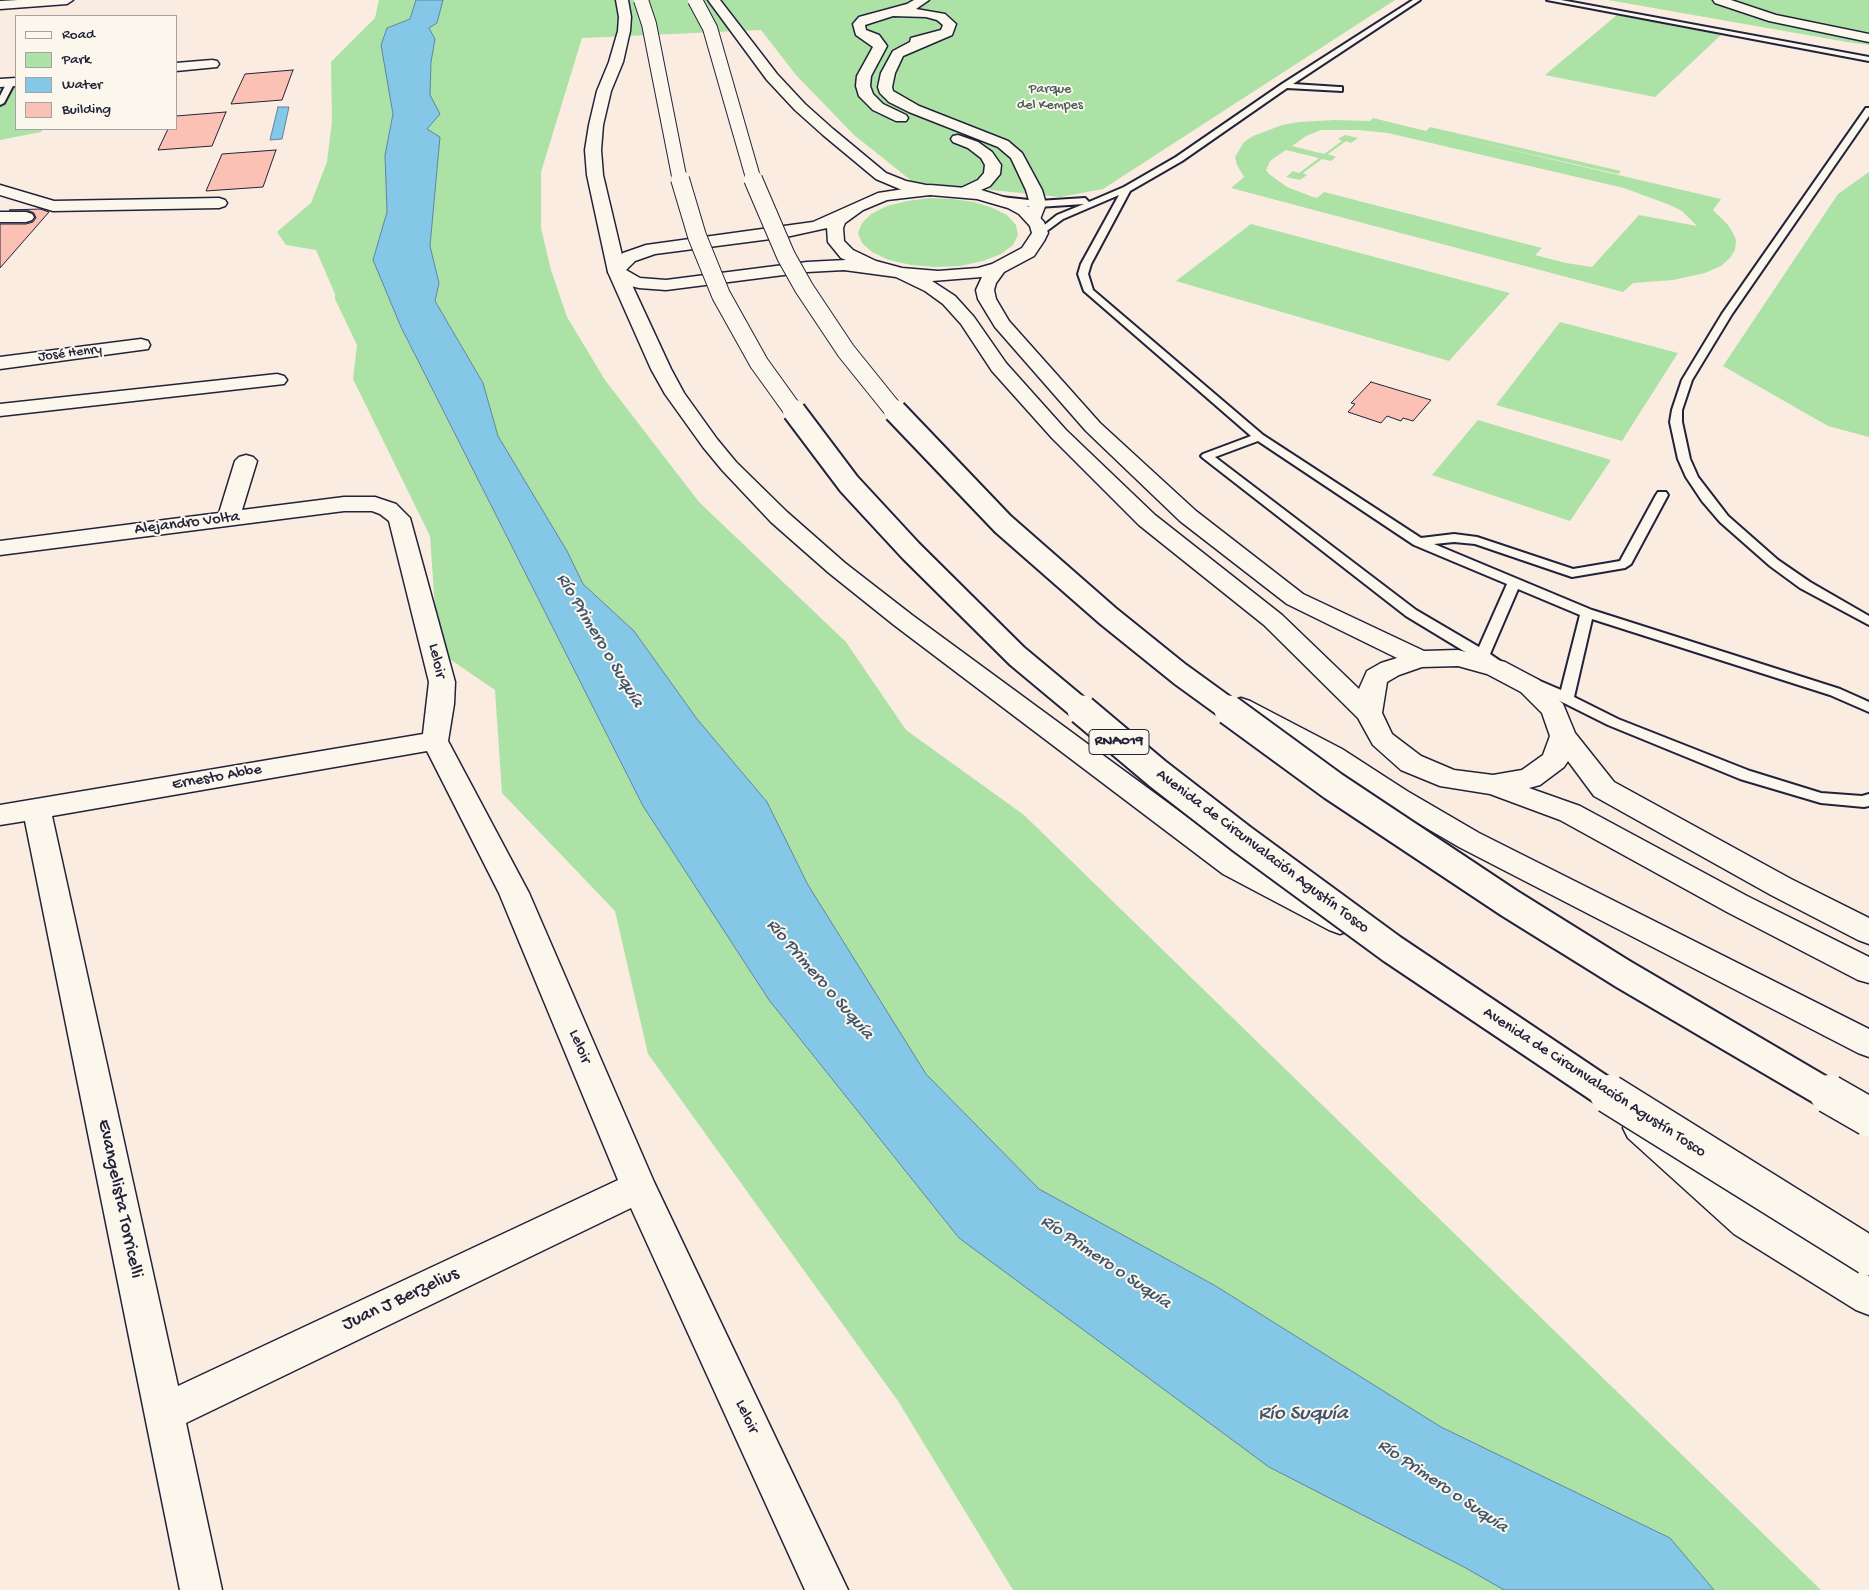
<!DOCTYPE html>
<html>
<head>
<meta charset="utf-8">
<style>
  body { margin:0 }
  #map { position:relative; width:1869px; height:1590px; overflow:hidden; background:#fbece1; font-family:"Gochi Hand",sans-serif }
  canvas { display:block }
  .legend { position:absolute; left:15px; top:15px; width:162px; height:115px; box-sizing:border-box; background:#fbf7ec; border:1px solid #a4a2a5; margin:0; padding:6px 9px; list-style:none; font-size:15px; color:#22223b }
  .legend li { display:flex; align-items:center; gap:10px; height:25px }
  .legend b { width:25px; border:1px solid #a4a2a5 }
</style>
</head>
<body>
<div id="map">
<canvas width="1869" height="1590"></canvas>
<ul class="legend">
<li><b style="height:6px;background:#fbf7ec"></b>Road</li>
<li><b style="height:14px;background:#ace2a5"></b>Park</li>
<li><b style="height:14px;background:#85c7e6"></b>Water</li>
<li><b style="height:14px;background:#fbc1b5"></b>Building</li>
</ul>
</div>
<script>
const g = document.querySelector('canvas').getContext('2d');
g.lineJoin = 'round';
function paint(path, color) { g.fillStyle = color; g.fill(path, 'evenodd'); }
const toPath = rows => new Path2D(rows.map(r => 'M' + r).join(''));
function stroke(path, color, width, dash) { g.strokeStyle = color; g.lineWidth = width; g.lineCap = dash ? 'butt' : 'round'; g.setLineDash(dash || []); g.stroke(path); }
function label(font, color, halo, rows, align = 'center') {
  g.font = font + ' "Gochi Hand",sans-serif'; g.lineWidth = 4; g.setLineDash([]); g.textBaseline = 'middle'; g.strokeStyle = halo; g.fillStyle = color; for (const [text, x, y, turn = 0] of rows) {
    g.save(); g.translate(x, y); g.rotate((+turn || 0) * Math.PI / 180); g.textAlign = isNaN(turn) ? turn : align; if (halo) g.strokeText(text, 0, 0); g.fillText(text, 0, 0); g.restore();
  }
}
paint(toPath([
  [379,0,416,0,410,19,387,28,382,45,393,114,385,155,387,212,373,260,401,327,643,806,769,1000,959,1238,1464,1567,1504,1590,1013,1590,898,1401,648,1054,615,911,502,793,495,690,438,651,430,536,353,379,357,345,335,299,335,294,316,250,286,245,277,232,311,203,327,162,332,121,331,62,375,18],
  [443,0,1395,0,1103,189,1060,197,913,182,854,135,796,75,761,30,582,38,541,172,541,228,551,270,567,317,605,380,699,502,846,642,906,730,1024,815,1821,1590,1714,1590,1670,1538,1441,1427,1214,1285,1039,1189,926,1074,808,885,767,802,697,719,634,631,583,584,567,551,498,436,483,383,435,301,439,283,430,246,440,137,427,129,439,114,430,95,431,62,435,39,429,28,437,23],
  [1608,0,1869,0,1869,45,1847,42],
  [1617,15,1721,35,1655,97,1545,75],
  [16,87,16,129,43,129,41,132,0,140,0,88],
  [1373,118,1426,131,1430,127,1621,171,1618,174,1447,135,1721,199,1713,210,1728,225,1733,233,1736,240,1735,250,1730,258,1721,266,1705,273,1673,280,1633,283,1623,292,1231,188,1244,177,1237,165,1235,157,1244,142,1253,136,1282,125,1299,122,1335,120,1370,121],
  [1321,130,1358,130,1388,133,1624,188,1670,205,1682,211,1697,226,1639,215,1592,267,1566,263,1535,255,1542,248,1324,192,1317,198,1313,197,1287,187,1269,174,1266,170,1270,161,1286,150,1319,158,1299,173,1293,171,1286,177,1300,180,1307,175,1303,173,1322,159,1331,161,1336,157,1328,154,1346,141,1351,143,1358,138,1345,135,1338,139,1342,141,1324,154,1292,146,1306,136],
  [1869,172,1869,437,1828,426,1723,366,1838,194],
  [929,198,952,199,974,202,993,208,1007,215,1016,225,1018,235,1013,245,1001,254,983,261,960,266,935,267,911,265,889,260,872,252,862,243,858,233,862,223,871,214,887,206,907,201],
  [1251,224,1510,293,1449,361,1176,281],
  [1560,322,1678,353,1622,441,1496,405],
  [1478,420,1611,460,1570,521,1432,475]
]), '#ace2a5');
const water = toPath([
  [416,0,443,0,437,23,429,28,435,39,431,62,430,95,440,114,427,129,440,137,430,246,439,283,435,301,483,383,498,436,567,551,583,584,634,631,697,719,767,802,808,885,926,1074,1039,1189,1214,1285,1441,1427,1670,1538,1714,1590,1504,1590,1464,1567,1269,1467,959,1238,769,1000,643,806,401,327,373,260,387,212,385,155,393,114,381,45,387,28,410,19,416,0],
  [278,107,289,107,282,139,270,140,278,107]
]);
paint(water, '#85c7e6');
stroke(water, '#5d85a2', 1);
const building = toPath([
  [293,70,282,100,231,104,245,74,293,70],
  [226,112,212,146,158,150,168,129,176,129,176,116,226,112],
  [276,150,263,187,206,191,222,154,276,150],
  [40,209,49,212,0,268,0,224,26,224,33,222,36,218,34,213,27,210,9,210,40,209],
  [1371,382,1431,400,1413,421,1403,418,1401,421,1387,416,1381,423,1348,412,1355,404,1351,403,1371,382]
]);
paint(building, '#fbc1b5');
stroke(building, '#22223b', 1);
const lane = toPath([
  [1413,0,1420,0,1293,84,1339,87,1342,87,1342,91,1287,88,1182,161,1130,191,1091,264,1088,274,1093,290,1263,435,1421,538,1454,534,1477,537,1573,569,1620,561,1656,495,1658,492,1666,492,1668,495,1631,564,1625,568,1572,577,1475,544,1454,542,1434,544,1592,610,1840,689,1869,702,1869,712,1830,695,1592,619,1574,697,1618,719,1750,771,1821,793,1862,796,1869,794,1869,806,1864,807,1821,803,1740,779,1608,725,1528,685,1526,682,1528,679,1533,678,1561,690,1580,615,1518,589,1490,654,1506,665,1504,668,1499,669,1477,659,1406,616,1203,458,1201,456,1203,454,1251,436,1084,291,1078,274,1081,264,1119,195,1063,219,1040,236,1035,233,1037,231,1057,215,1084,204,1038,207,1001,203,997,200,1001,197,1038,201,1085,198,1089,202,1124,187,1176,157,1282,84,1413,0],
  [1258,441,1414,545,1507,584,1479,647,1416,610,1215,457,1258,441],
  [1547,0,1561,0,1869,57,1869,61,1547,0],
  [8,80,15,82,4,103,0,105,0,96,8,80],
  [1866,108,1869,108,1869,116,1732,314,1692,380,1682,410,1682,422,1690,459,1698,477,1728,516,1778,560,1810,582,1869,616,1869,625,1800,588,1770,566,1720,522,1702,501,1686,477,1678,459,1670,422,1672,410,1682,380,1722,314,1866,108]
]);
const street = toPath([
  [18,0,73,0,67,4,0,9,0,1,18,0],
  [914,0,929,0,916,9,945,14,956,24,952,35,903,56,895,73,892,87,893,91,919,106,1008,141,1022,153,1042,190,1046,204,1039,222,1033,224,1027,222,1025,219,1030,204,1026,190,1011,158,998,147,909,112,889,102,880,93,878,87,881,73,893,51,910,42,911,38,941,30,943,25,937,20,926,17,893,16,865,25,866,30,879,35,887,46,871,76,870,86,873,94,883,104,906,115,908,118,906,121,896,121,873,110,859,96,856,86,857,76,873,47,856,35,853,24,859,17,907,4,914,0],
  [1713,0,1731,0,1776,15,1869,34,1869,42,1769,21,1715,3,1713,0],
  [212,60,217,61,219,64,217,67,176,71,176,63,212,60],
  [16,78,16,86,0,87,0,79,16,78],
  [958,135,978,142,992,152,1001,165,1000,174,990,186,965,197,959,195,957,192,959,189,978,180,984,173,985,165,981,158,968,148,953,142,951,139,953,136,958,135],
  [0,185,54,201,219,198,225,200,227,203,225,206,219,208,53,211,0,195,0,185],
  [0,212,26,212,32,214,34,217,32,220,26,222,0,222,0,212],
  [141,339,148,341,150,345,148,349,0,369,0,357,141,339],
  [277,374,284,376,287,380,284,384,0,416,0,404,277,374],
  [246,455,253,457,257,461,242,510,344,497,375,497,396,504,410,518,455,682,454,704,448,741,529,893,654,1182,848,1590,805,1590,631,1208,186,1423,222,1590,180,1590,25,821,0,825,0,805,423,734,429,682,389,521,380,514,372,511,344,511,0,555,0,541,219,513,235,461,239,457,246,455],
  [427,751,499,893,618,1180,178,1386,52,816,427,751]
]);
const secondary = toPath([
  [930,185,978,189,1020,202,1031,208,1044,222,1048,233,1044,241,1034,256,1004,272,996,283,994,290,996,299,1009,321,1100,423,1196,511,1303,594,1424,651,1458,650,1505,662,1539,680,1563,704,1575,733,1614,782,1791,879,1869,918,1869,944,1858,940,1771,895,1594,796,1568,761,1564,767,1540,785,1529,788,1580,806,1747,896,1869,957,1869,983,1858,980,1727,912,1560,820,1490,794,1440,786,1401,770,1373,745,1358,718,1264,625,1139,525,1052,438,992,371,961,324,943,304,925,291,896,277,844,270,807,272,666,290,639,288,623,284,608,272,613,262,623,253,646,245,813,222,878,193,930,185],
  [930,195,977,199,1008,208,1019,214,1030,226,1032,233,1022,248,992,264,978,268,938,271,902,268,876,261,853,250,844,241,843,228,845,223,863,210,887,200,930,195],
  [827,228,828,242,841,258,846,260,807,262,666,280,640,278,626,270,635,261,655,254,786,237,827,228],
  [982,277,976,290,978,299,995,327,1086,431,1180,521,1287,604,1397,658,1381,663,1367,671,1359,689,1282,615,1155,515,1066,430,1006,363,974,317,955,296,932,281,982,277],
  [1458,666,1487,674,1521,692,1542,713,1550,736,1543,755,1522,770,1493,775,1454,770,1421,756,1392,734,1382,713,1387,682,1399,675,1422,667,1458,666]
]);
const highway = toPath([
  [616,0,628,0,631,17,630,31,623,62,611,91,603,125,601,150,603,175,626,272,671,369,684,393,717,439,736,462,787,512,845,563,912,615,1243,858,1351,914,1355,922,1351,930,1340,934,1329,930,1223,874,894,625,829,573,771,522,722,470,703,447,665,394,651,369,608,272,587,175,585,150,589,125,597,91,609,62,618,31,619,17,616,0],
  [708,0,720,0,777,74,805,104,833,129,886,173,906,181,936,187,938,190,936,193,930,195,902,190,876,179,823,135,795,110,767,80,708,0],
  [1241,698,1250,701,1342,749,1407,791,1479,833,1869,1029,1869,1057,1858,1053,1459,847,1387,805,1324,763,1232,713,1228,707,1232,701,1241,698],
  [1640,1113,1652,1118,1760,1210,1869,1276,1869,1315,1856,1310,1734,1234,1628,1138,1623,1128,1628,1118,1640,1113]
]);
stroke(lane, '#22223b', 4);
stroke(street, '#22223b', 3);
stroke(secondary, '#22223b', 3);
stroke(highway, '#22223b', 3);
paint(lane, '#fbf7ec');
paint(street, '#fbf7ec');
paint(secondary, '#fbf7ec');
paint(highway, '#fbf7ec');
const highwayBridgeFar4 = toPath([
  [641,0,649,24,680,181],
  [695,0,710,28,754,181]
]);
const highwayBridgeFar3 = toPath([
  [680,179,697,236,721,295,759,363,795,413],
  [753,179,786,256,804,288,846,351,896,413]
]);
const highwayBridgeFar2 = toPath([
  [794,411,849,484,911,551,1017,656,1083,711],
  [895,411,1003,524,1108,616,1180,674,1231,711]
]);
const highwayBridgeFar1 = toPath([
  [1082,710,1158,774,1242,839,1392,949,1611,1096],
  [1229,710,1333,786,1509,903,1623,974,1831,1096]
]);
const highwayBridge = toPath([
  [1609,1094,1869,1256],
  [1829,1094,1869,1117]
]);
stroke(highwayBridgeFar4, '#22223b', 16, []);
stroke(highwayBridgeFar3, '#22223b', 20, []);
stroke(highwayBridgeFar2, '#22223b', 26, []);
stroke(highwayBridgeFar1, '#22223b', 33, []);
stroke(highwayBridge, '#22223b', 41, []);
stroke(highwayBridgeFar4, '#fbf7ec', 14);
stroke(highwayBridgeFar3, '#fbf7ec', 18);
stroke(highwayBridgeFar2, '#fbf7ec', 22);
stroke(highwayBridgeFar1, '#fbf7ec', 29);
stroke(highwayBridge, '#fbf7ec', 38);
label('14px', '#4b5c5b', '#fbf7ec', [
  ["Parque",1050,90],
  ["del Kempes",1050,106]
]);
label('14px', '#22223b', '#fbf7ec', [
  ["José Henry",70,354,-7]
]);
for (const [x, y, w] of [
  [1119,742,60]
]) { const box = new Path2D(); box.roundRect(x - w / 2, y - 12.5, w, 25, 4); g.fillStyle = '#fbf7ec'; g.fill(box); stroke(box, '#22223b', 1); }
label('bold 15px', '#22223b', null, [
  ["RNA019",1119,742]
]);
label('16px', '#22223b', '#fbf7ec', [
  ["Alejandro Volta",187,524,-7],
  ["Leloir",436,661,77],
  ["Ernesto Abbe",217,778,-10],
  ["Avenida de Circunvalación Agustín Tosco",1262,852,37],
  ["Leloir",579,1047,67],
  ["Avenida de Circunvalación Agustín Tosco",1594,1083,33],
  ["Leloir",746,1417,65]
]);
label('italic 18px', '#40546e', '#fbf7ec', [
  ["Río Primero o Suquía",599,641,59],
  ["Río Primero o Suquía",819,980,49],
  ["Río Primero o Suquía",1105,1263,34],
  ["Río Primero o Suquía",1442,1487,34]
]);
label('19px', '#22223b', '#fbf7ec', [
  ["Evangelista Torricelli",119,1199,78],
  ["Juan J Berzelius",401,1300,-25]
]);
label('italic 21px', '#40546e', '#fbf7ec', [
  ["Río Suquía",1303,1415]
]);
</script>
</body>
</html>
